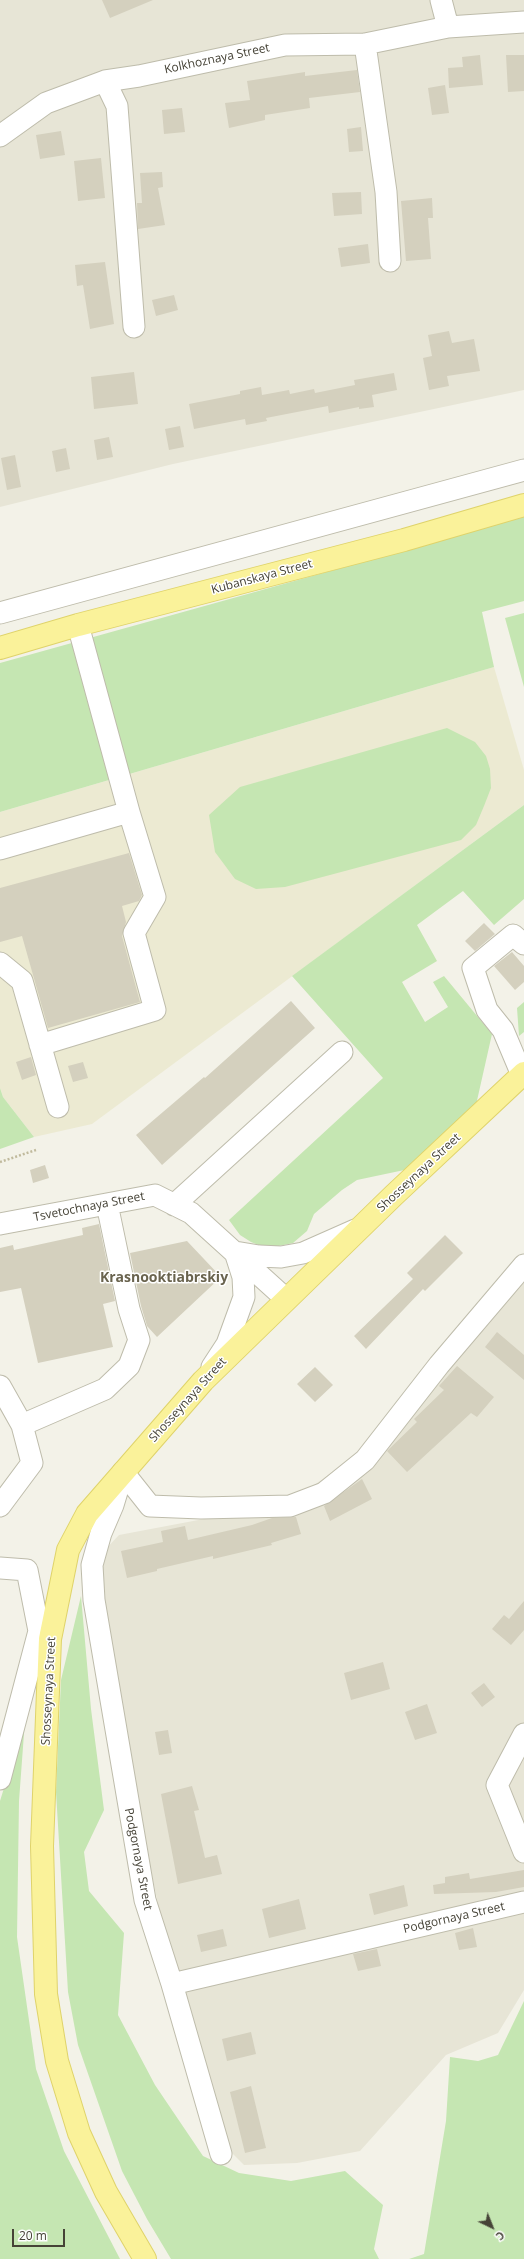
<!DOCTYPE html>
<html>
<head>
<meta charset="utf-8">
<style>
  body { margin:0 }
  #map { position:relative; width:524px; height:2259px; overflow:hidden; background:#f3f2e8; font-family:"Open Sans",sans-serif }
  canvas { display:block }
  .north { position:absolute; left:472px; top:2207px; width:40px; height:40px; -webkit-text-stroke:3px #fff; paint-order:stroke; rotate:137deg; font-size:11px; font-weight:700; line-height:16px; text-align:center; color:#464337 }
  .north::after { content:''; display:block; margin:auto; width:14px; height:18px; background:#464337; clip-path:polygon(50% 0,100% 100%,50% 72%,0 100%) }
  .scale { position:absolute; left:12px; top:2229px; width:53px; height:18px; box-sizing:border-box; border:2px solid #464337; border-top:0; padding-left:5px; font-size:12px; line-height:14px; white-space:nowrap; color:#464337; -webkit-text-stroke:3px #fff; paint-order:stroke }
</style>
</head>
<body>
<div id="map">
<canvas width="524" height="2259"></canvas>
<div class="north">С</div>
<div class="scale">20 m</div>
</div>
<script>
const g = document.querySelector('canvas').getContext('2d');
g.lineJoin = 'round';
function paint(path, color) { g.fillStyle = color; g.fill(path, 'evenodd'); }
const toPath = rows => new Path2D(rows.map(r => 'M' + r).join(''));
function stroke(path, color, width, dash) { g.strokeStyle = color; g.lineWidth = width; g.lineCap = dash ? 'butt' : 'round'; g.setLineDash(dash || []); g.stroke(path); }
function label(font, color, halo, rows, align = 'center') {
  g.font = font + ' "Open Sans",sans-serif'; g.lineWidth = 3; g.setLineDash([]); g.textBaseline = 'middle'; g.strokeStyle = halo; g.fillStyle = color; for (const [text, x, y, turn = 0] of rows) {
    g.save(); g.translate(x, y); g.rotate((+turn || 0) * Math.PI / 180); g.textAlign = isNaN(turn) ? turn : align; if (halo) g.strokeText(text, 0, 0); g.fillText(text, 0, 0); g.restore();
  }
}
paint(toPath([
  [0,0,524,0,524,390,173,464,0,507],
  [524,1256,524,1990,498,2033,446,2055,360,2151,297,2163,244,2165,228,2149,160,1914,136,1797,98,1579,103,1552,119,1535,209,1518,297,1497,367,1448]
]), '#e7e5d6');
paint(toPath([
  [494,667,524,770,524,805,92,1124,34,1137,3,1097,0,1088,0,812]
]), '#ecead2');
paint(toPath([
  [524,517,524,601,482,612,494,667,0,812,0,663],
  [524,613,524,687,505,618],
  [447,728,475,742,486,756,490,769,491,788,484,806,476,825,461,840,285,887,256,889,235,879,215,852,209,815,240,787],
  [524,805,524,899,494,925,463,891,417,925,437,961,402,982,425,1022,448,1007,433,982,444,976,492,1034,476,1105,409,1169,357,1180,342,1190,314,1214,307,1231,293,1243,274,1247,261,1246,251,1242,240,1235,229,1220,383,1078,292,976],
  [524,1002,524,1032,519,1036,517,1008],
  [0,1088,3,1097,34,1137,0,1149],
  [81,1596,91,1709,104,1810,84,1852,89,1891,124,1933,118,2015,155,2085,203,2156,239,2173,291,2181,345,2171,383,2205,374,2249,379,2259,171,2259,147,2219,122,2171,78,2045,68,1992,56,1792,61,1680],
  [25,1720,19,1801,17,1937,36,2069,64,2151,120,2259,0,2259,0,1801],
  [524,2001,524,2259,409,2259,424,2254,446,2121,450,2057,478,2061,498,2055]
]), '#c5e6b2');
paint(toPath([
  [102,0,153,0,110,18],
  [480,55,483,85,449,88,448,68,463,67,462,57],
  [506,55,524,55,524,91,508,92],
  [357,70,360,92,309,98,310,108,265,115,265,120,229,128,225,103,250,100,247,81,305,72,305,76],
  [445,85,449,113,432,115,428,88],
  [182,108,185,132,164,134,162,110],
  [361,127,363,151,349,152,347,129],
  [61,131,65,155,40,159,36,135],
  [101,158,105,198,78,201,74,161],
  [162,172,163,187,158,188,165,225,138,229,137,203,142,203,140,173],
  [361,192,362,214,334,216,332,193],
  [432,198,433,218,428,218,431,259,406,261,401,201],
  [368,244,370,263,341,267,338,248],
  [105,262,114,324,90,329,83,285,77,286,75,265],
  [174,295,178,310,156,316,152,300],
  [449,331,452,343,474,339,480,371,447,376,449,386,429,390,423,358,432,356,428,335],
  [134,372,138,404,94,409,91,377],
  [394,373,397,390,372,395,374,407,359,409,359,407,329,413,328,406,266,418,267,421,246,425,245,419,194,429,189,404,240,394,240,391,261,387,262,395,289,390,290,394,314,389,315,393,355,385,354,380],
  [180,426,184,447,169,450,165,429],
  [109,437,113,457,97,460,94,440],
  [66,448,70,469,56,472,52,451],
  [15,455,21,487,7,490,1,458],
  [129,853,142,895,139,901,122,906,126,922,122,936,140,1002,48,1028,22,936,0,942,0,888],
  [484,923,495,934,475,951,465,941],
  [512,952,524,966,524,982,515,990,494,966],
  [291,1001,315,1028,162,1165,136,1135,204,1077,205,1078],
  [31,1057,36,1075,22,1080,16,1062],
  [83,1062,88,1078,73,1082,68,1066],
  [45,1165,49,1178,33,1183,30,1170],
  [99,1224,115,1301,103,1304,113,1347,38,1363,21,1288,0,1292,0,1248,13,1245,14,1250,83,1235,82,1228],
  [445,1235,463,1253,425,1291,423,1289,366,1349,354,1336,413,1279,407,1273],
  [187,1241,221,1277,157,1337,147,1326,141,1306,130,1253],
  [497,1332,524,1355,524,1380,485,1347],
  [457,1366,494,1397,477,1417,471,1413,407,1472,387,1451,417,1422,414,1419,444,1390,439,1386],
  [315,1367,333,1385,315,1402,297,1384],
  [362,1479,372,1499,330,1521,324,1506],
  [296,1517,301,1534,271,1543,272,1545,213,1559,213,1556,157,1569,157,1571,127,1578,121,1551,163,1542,161,1531,185,1526,188,1540,252,1525,272,1518],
  [524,1601,524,1630,511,1645,492,1629,504,1615,509,1619],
  [383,1662,390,1689,351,1700,344,1673],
  [484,1683,495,1697,482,1707,471,1693],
  [427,1704,437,1733,415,1740,405,1712],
  [168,1730,172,1753,159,1755,155,1732],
  [192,1786,199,1810,194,1811,205,1858,217,1855,222,1874,178,1884,161,1794],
  [524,1870,524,1887,496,1892,434,1894,433,1885,445,1883,445,1877,469,1873,470,1879],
  [404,1885,408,1906,374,1915,369,1894],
  [299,1899,306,1929,269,1938,262,1909],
  [473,1928,477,1947,459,1950,455,1933],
  [223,1929,227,1946,201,1952,197,1935],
  [377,1949,381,1966,358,1971,353,1954],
  [251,2032,256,2054,227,2061,222,2039],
  [251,2086,266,2148,245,2153,230,2092]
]), '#d4d0be');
const minor = toPath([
  [441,0,448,27],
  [365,44,386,192,390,261],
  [105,81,117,106,134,327],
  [0,136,46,103,105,81,139,76,285,45,365,44,448,27,524,22],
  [0,613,524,470],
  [0,849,129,812],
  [0,963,22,981,58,1107],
  [40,1045,155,1010,134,933,155,897,129,812,78,625],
  [522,1075,503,1030,487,1010,473,968,513,935,524,944],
  [174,1205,342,1052],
  [0,1224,155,1195,191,1213,286,1299],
  [212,1367,227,1344,244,1297,243,1277,235,1252,259,1256,281,1257,303,1253,355,1230],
  [0,1386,22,1425,32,1463,0,1506],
  [22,1425,105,1389,129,1366,139,1340,129,1309,107,1204],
  [123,1472,113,1505,101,1533,92,1565,94,1600,145,1900,172,1984,524,1902],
  [123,1472,150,1506,201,1508,290,1506,324,1493,365,1460,439,1365,524,1265],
  [0,1568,27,1570,39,1631,0,1779],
  [524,1734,497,1785,524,1852],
  [172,1984,221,2154]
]);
const major = toPath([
  [0,648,78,625,404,540,524,505],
  [145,2259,106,2192,79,2133,57,2061,46,1994,42,1846,50,1639,68,1550,87,1514,203,1381,393,1196,524,1073]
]);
stroke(minor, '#bebcab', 23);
stroke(major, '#dfd36a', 24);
stroke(toPath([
  [0,1162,36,1150]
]), '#c0ba9d', 2.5, [2, 2]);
stroke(minor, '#fff', 21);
stroke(major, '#faf29a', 22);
label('12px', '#464337', '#fff', [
  ["Kolkhoznaya Street",217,59,-12],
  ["Kubanskaya Street",262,577,-15],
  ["Shosseynaya Street",419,1173,-43],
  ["Tsvetochnaya Street",89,1207,-11],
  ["Shosseynaya Street",188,1400,-48],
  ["Shosseynaya Street",49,1691,-87],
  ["Podgornaya Street",138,1859,79],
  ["Podgornaya Street",454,1918,-13]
]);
label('bold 14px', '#69634e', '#fff', [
  ["Krasnooktiabrskiy",164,1278]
]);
</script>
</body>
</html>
